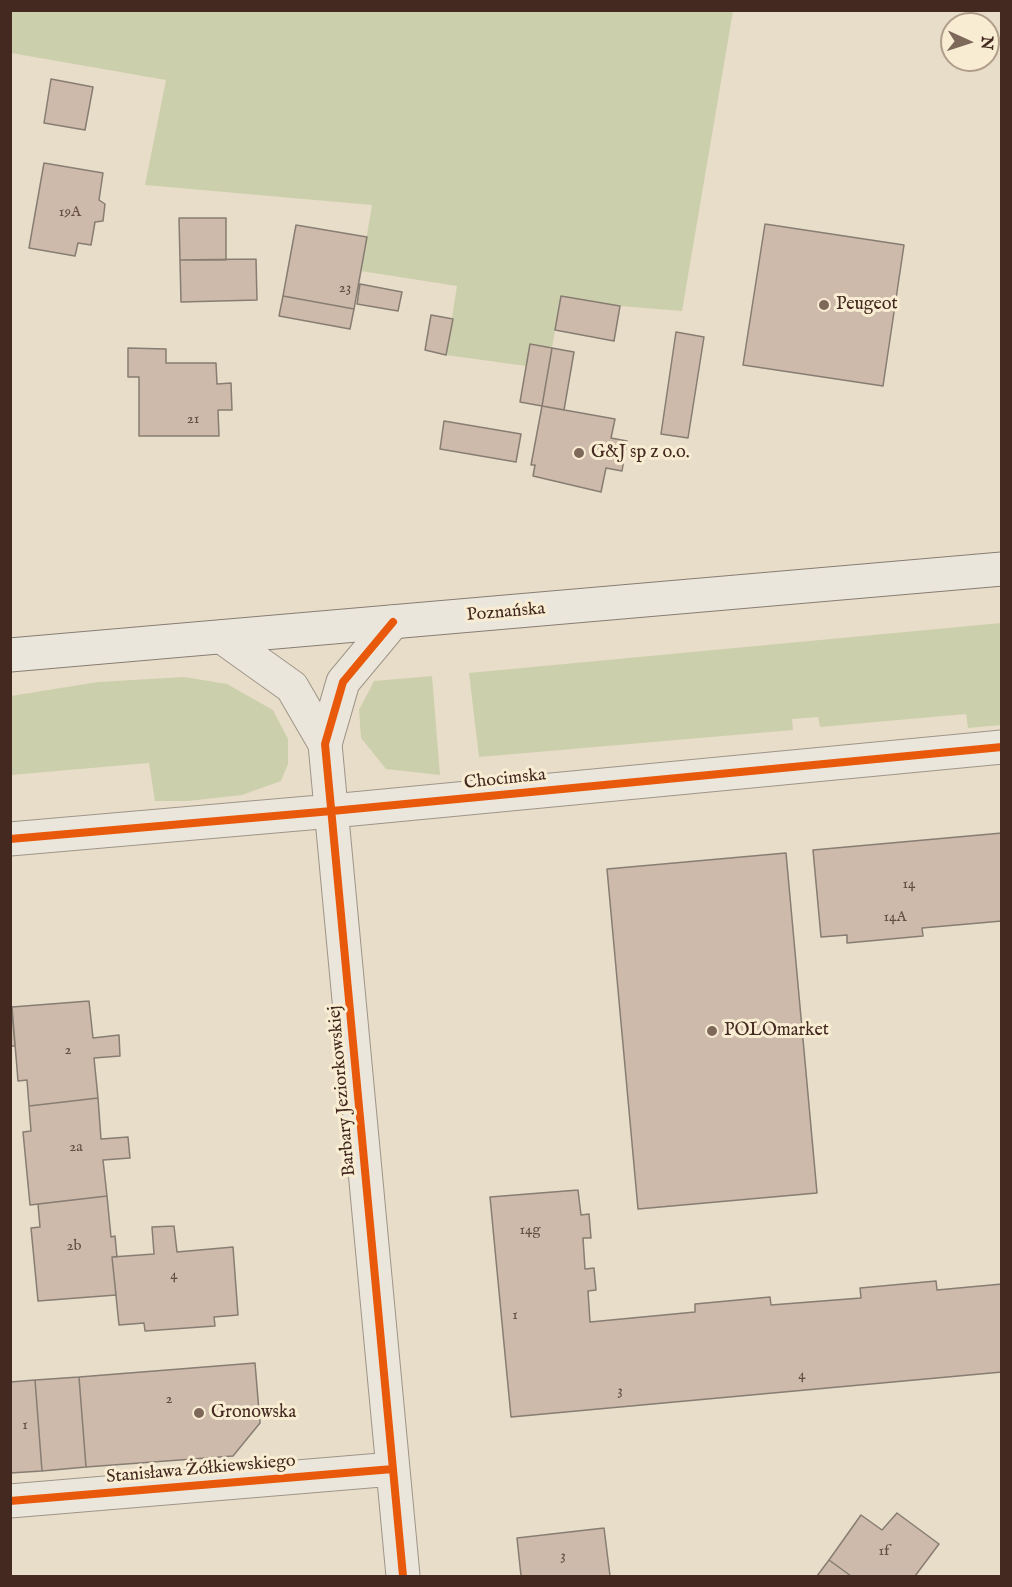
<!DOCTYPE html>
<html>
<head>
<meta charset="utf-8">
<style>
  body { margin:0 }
  #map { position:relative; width:1012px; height:1587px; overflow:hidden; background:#e8ddc8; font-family:"IM FELL English",serif }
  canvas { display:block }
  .frame { position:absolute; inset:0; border:12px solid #43291f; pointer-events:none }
  .north { position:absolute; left:940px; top:12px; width:60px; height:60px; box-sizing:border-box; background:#f8ecd3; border:2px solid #b09e8b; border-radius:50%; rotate:93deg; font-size:16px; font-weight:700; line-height:24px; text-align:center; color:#43291f }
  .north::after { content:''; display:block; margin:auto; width:21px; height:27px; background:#7d685a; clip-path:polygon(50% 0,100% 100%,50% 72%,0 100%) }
</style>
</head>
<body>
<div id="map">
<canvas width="1012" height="1587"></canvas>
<div class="frame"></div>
<div class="north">N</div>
</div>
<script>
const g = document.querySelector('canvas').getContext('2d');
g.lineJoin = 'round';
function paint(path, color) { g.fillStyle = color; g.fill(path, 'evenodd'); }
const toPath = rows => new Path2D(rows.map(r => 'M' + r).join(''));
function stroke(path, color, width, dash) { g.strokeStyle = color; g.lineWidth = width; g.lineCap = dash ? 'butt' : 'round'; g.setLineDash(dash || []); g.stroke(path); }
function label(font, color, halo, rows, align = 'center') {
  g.font = font + ' "IM FELL English",serif'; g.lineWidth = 6; g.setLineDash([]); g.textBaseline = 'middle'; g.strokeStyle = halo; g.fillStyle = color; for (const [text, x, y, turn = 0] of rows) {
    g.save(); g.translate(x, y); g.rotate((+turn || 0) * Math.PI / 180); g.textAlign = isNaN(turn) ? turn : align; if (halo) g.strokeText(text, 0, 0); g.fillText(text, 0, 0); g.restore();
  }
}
paint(toPath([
  [10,11,733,11,682,311,620,306,561,296,552,348,530,344,526,366,446,355,457,286,361,271,372,205,145,185,166,80,11,53],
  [1001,623,1001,725,968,728,966,714,820,727,818,717,792,719,793,730,479,757,469,673],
  [432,676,440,775,386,769,361,738,359,710,374,681],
  [184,677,227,684,273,710,288,739,288,764,281,781,242,795,188,801,155,801,149,763,11,775,11,696,98,682]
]), '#cccfac');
const building = toPath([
  [51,79,93,87,85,130,44,123,51,79],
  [44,163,103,173,99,200,105,204,103,221,95,222,91,245,78,243,75,256,29,248,44,163],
  [179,218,226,218,226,260,180,260,179,218],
  [765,224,904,245,883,386,743,365,765,224],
  [296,225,367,237,354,309,283,296,296,225],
  [256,259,257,300,181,302,180,260,256,259],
  [360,284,402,292,398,311,357,304,360,284],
  [283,296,354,309,350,329,279,316,283,296],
  [561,296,620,306,614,341,555,330,561,296],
  [431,315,453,319,446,355,425,350,431,315],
  [676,332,704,337,688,438,661,434,676,332],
  [530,344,552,348,542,406,520,402,530,344],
  [128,348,166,349,166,363,216,363,217,384,231,383,232,410,218,410,219,436,139,436,139,377,128,377,128,348],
  [552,348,574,352,564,410,542,406,552,348],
  [542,406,615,419,611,438,627,441,622,471,606,468,601,492,533,476,535,465,531,465,542,406],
  [444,421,521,434,516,462,440,449,444,421],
  [1002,833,1002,921,922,928,923,936,847,943,847,935,821,937,813,850,1002,833],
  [786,853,817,1193,638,1209,607,869,786,853],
  [10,990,15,1046,10,1046,10,990],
  [89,1001,93,1038,119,1035,120,1056,94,1058,98,1098,29,1106,27,1080,18,1081,12,1007,89,1001],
  [98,1098,101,1139,128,1137,130,1158,103,1160,107,1196,30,1205,23,1132,31,1131,29,1106,98,1098],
  [578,1190,581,1215,589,1214,591,1238,583,1238,585,1269,594,1268,596,1290,588,1291,590,1322,695,1312,695,1304,770,1297,771,1305,861,1298,860,1288,936,1281,937,1290,1002,1284,1002,1372,511,1417,490,1197,578,1190],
  [107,1196,111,1237,115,1236,117,1257,112,1257,116,1295,38,1301,31,1228,40,1227,38,1204,107,1196],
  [174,1226,177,1252,233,1247,238,1315,214,1317,215,1326,145,1331,144,1323,119,1325,112,1257,154,1254,152,1227,174,1226],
  [255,1363,260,1423,233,1456,86,1467,79,1377,255,1363],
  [79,1377,86,1467,42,1471,35,1380,79,1377],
  [35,1380,42,1471,10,1473,10,1382,35,1380],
  [897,1513,939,1544,915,1576,851,1576,829,1560,861,1515,882,1530,897,1513],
  [604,1528,610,1576,521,1576,517,1538,604,1528],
  [829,1560,851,1576,817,1576,829,1560]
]);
paint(building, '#cdbaaa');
stroke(building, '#877d72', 1.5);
const street = toPath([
  [393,622,343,682,325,744,403,1576],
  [222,637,292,687,325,744],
  [10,839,332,811,1002,747],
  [10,1501,393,1469]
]);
const secondary = toPath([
  [10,655,1002,569]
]);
stroke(street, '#9e9588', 35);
stroke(secondary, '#877d72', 35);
stroke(street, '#ebe6dc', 33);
stroke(secondary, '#ebe6dc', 33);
stroke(toPath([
  [393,622,343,682,325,744,403,1576],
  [10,839,332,811,1002,747],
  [10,1501,393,1469]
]), '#e8590c', 8);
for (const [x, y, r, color] of [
  [824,305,6,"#7d685a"],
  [579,453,6,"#7d685a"],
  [712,1031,6,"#7d685a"],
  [199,1413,6,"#7d685a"]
]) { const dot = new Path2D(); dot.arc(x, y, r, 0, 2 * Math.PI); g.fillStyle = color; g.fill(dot); stroke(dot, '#f8ecd3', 2); }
label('15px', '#664d42', null, [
  ["19A",70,213],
  ["23",345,289],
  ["21",193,420],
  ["14",909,885],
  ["14A",895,918],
  ["2",68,1051],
  ["2a",76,1148],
  ["14g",530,1231],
  ["2b",74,1247],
  ["4",174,1276],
  ["1",515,1316],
  ["4",802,1376],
  ["3",620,1392],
  ["2",169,1400],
  ["1",25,1426],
  ["1f",884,1552],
  ["3",563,1557]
]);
label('18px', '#43291f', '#f8ecd3', [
  ["Peugeot",836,305],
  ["G&J sp z o.o.",591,453],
  ["POLOmarket",724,1031],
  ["Gronowska",211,1413]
], 'left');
label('18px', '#43291f', '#f8ecd3', [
  ["Poznańska",506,613,-5],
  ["Chocimska",505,780,-6],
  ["Barbary Jeziorkowskiej",343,1091,-95],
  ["Stanisława Żółkiewskiego",201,1470,-5]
]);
</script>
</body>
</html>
